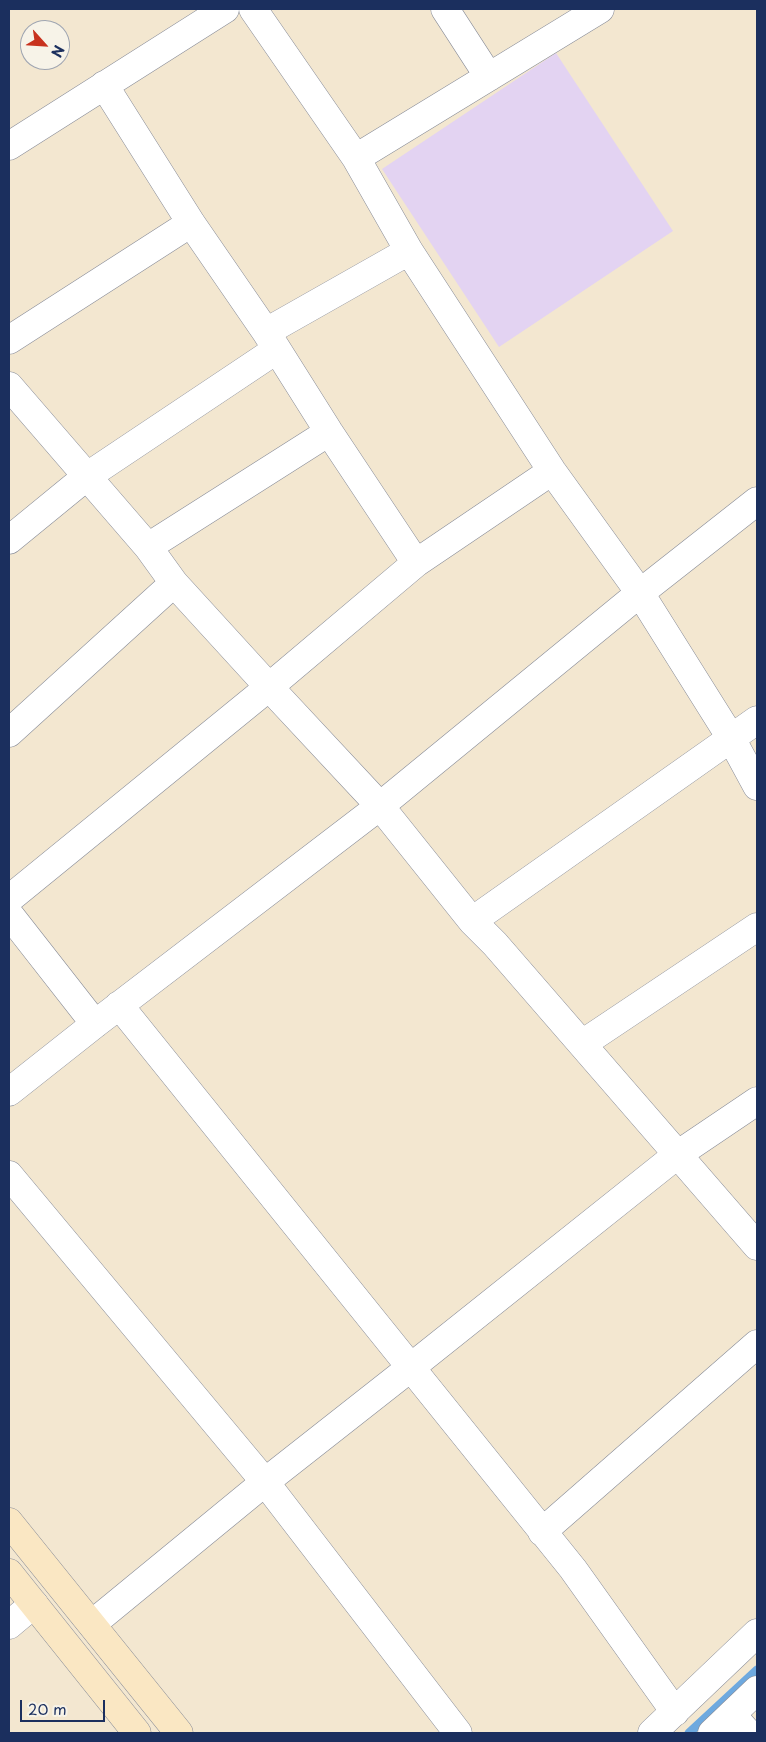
<!DOCTYPE html>
<html>
<head>
<meta charset="utf-8">
<style>
  body { margin:0 }
  #map { position:relative; width:766px; height:1742px; overflow:hidden; background:#f3e7d0; font-family:"Playpen Sans",sans-serif }
  canvas { display:block }
  .frame { position:absolute; inset:0; border:10px solid #1b2f5e; pointer-events:none }
  .north { position:absolute; left:20px; top:20px; width:50px; height:50px; box-sizing:border-box; background:#f7f3e8; border:1px solid #9fa5b1; border-radius:50%; rotate:116deg; font-size:14px; font-weight:700; line-height:20px; text-align:center; color:#1b2f5e }
  .north::after { content:''; display:block; margin:auto; width:18px; height:22px; background:#c8321e; clip-path:polygon(50% 0,100% 100%,50% 72%,0 100%) }
  .scale { position:absolute; left:20px; top:1700px; width:85px; height:22px; box-sizing:border-box; border:2px solid #1b2f5e; border-top:0; padding-left:6px; font-size:15px; line-height:18px; white-space:nowrap; color:#1b2f5e; -webkit-text-stroke:4px #f7f3e8; paint-order:stroke }
</style>
</head>
<body>
<div id="map">
<canvas width="766" height="1742"></canvas>
<div class="frame"></div>
<div class="north">N</div>
<div class="scale">20 m</div>
</div>
<script>
const g = document.querySelector('canvas').getContext('2d');
g.lineJoin = 'round';
function paint(path, color) { g.fillStyle = color; g.fill(path, 'evenodd'); }
const toPath = rows => new Path2D(rows.map(r => 'M' + r).join(''));
function stroke(path, color, width, dash) { g.strokeStyle = color; g.lineWidth = width; g.lineCap = dash ? 'butt' : 'round'; g.setLineDash(dash || []); g.stroke(path); }
paint(toPath([
  [556,53,673,231,499,347,382,169]
]), '#e3d3f2');
stroke(toPath([
  [689,1733,757,1670]
]), '#6ea9df', 9);
const street = toPath([
  [253,9,356,158,409,251,552,471,640,593,731,738,757,786],
  [445,9,489,77],
  [104,85,191,223,266,332,329,432,416,563],
  [9,146,225,9],
  [356,158,600,9],
  [266,332,409,251],
  [9,340,191,223],
  [9,386,148,547,174,583,269,687,380,806,472,921,495,944,757,1246],
  [9,540,86,477,276,350],
  [148,547,329,432],
  [9,733,174,583],
  [9,899,269,687,416,563,552,471],
  [9,914,95,1024],
  [472,921,757,720],
  [119,1005,573,1569,675,1712],
  [582,1044,757,927],
  [9,1092,95,1024,380,806,640,593,757,501],
  [9,1175,265,1482,458,1733],
  [542,1532,757,1344],
  [92,1624,265,1482,410,1368,677,1155,757,1101],
  [9,1625,34,1604],
  [732,1715,748,1733],
  [652,1733,757,1633],
  [712,1733,757,1690]
]);
const secondary = toPath([
  [9,1522,179,1733],
  [9,1573,137,1733]
]);
stroke(street, '#878b97', 29);
stroke(secondary, '#878b97', 29);
stroke(street, '#fff', 28);
stroke(secondary, '#fae7c3', 28);
</script>
</body>
</html>
